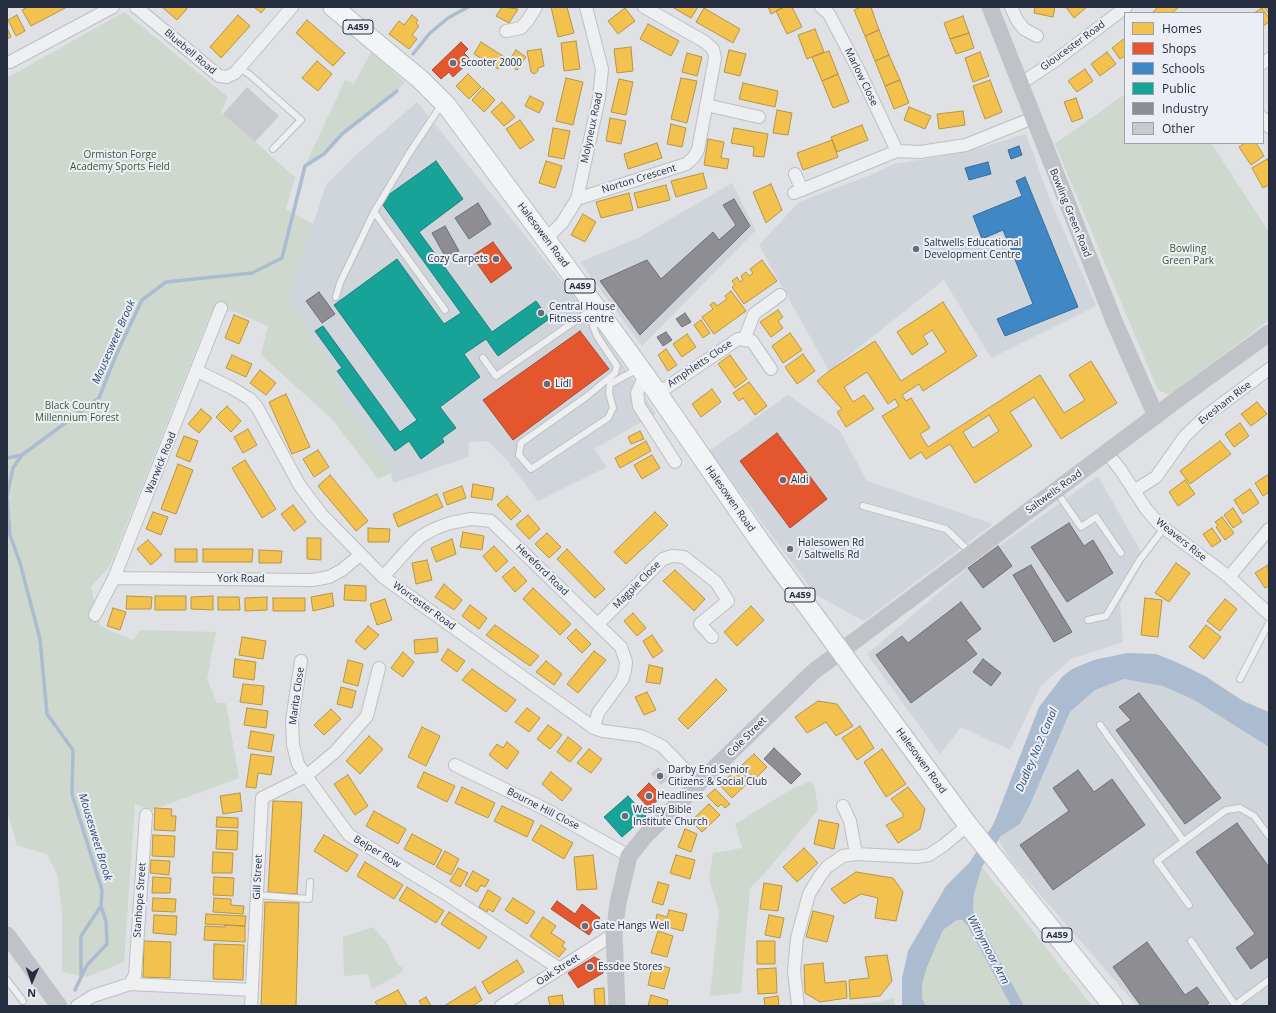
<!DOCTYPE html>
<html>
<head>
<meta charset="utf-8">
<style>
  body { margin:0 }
  #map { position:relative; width:1276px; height:1013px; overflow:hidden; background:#dfe1e4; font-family:"Open Sans",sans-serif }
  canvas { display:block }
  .frame { position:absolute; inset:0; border:8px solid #252d3e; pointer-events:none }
  .legend { position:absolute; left:1124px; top:12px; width:140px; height:132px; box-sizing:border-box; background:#ebeff5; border:1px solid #9ca1ac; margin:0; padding:5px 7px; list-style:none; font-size:12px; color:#252d3e }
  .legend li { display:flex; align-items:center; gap:8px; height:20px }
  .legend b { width:20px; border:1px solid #9ca1ac }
  .north { position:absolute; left:12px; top:961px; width:40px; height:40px; -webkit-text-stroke:3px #ebeff5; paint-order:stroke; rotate:182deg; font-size:11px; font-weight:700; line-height:16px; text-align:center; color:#252d3e }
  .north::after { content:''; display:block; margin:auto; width:14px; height:18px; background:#252d3e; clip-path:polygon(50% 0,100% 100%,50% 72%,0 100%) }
</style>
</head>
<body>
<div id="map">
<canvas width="1276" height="1013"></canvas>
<div class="frame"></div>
<ul class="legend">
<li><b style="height:11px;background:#f2c14e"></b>Homes</li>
<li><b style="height:11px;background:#e4572e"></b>Shops</li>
<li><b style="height:11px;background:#3f88c5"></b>Schools</li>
<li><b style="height:11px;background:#17a398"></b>Public</li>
<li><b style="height:11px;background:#8d8d92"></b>Industry</li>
<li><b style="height:11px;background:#c7c9cc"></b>Other</li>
</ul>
<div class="north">N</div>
</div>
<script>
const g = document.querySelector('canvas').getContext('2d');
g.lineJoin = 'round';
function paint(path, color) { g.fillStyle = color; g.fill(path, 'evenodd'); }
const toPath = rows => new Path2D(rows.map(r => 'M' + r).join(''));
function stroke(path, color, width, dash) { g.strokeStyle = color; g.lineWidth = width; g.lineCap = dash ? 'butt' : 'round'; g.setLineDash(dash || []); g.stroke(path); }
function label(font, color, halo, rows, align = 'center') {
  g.font = font + ' "Open Sans",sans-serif'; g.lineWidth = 4; g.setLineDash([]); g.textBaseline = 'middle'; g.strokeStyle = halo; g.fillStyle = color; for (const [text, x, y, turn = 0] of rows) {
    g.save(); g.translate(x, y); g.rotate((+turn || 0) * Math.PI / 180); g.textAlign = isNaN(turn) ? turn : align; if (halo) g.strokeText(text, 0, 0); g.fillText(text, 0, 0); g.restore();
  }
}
paint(toPath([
  [417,102,590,316,656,414,594,449,607,467,538,501,506,459,488,441,469,442,468,457,393,483,391,473,340,394,332,367,288,299,326,185,357,154],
  [1026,134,1047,192,1096,306,991,358,944,280,829,371,759,245,799,202,876,173,894,164,966,152],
  [732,183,756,230,642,346,580,262,638,238],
  [788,395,840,431,867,481,993,524,864,621,816,595,709,451],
  [1098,476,1145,559,1120,604,1123,642,1071,659,1041,686,1010,750,961,727,940,754,867,654,968,568],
  [1124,679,1163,685,1194,700,1269,747,1269,1006,1137,1006,1011,861,999,841,1001,836,1020,824,1030,805,1070,712,1095,690]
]), '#d0d4db');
paint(toPath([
  [124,12,228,97,221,112,295,177,286,209,313,224,288,299,332,367,340,394,391,473,378,479,332,419,261,355,268,326,233,311,210,315,110,566,91,587,100,626,133,640,140,630,216,632,207,679,217,703,226,703,239,778,152,810,135,804,124,962,86,977,62,972,62,911,57,874,47,854,17,845,7,811,7,78],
  [371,52,405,82,397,91,342,134,324,154,305,166,345,80,354,84],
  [1125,94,1125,143,1211,143,1269,232,1269,320,1170,395,1158,390,1055,144],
  [811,781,815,788,818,810,765,873,750,888,741,993,710,996,719,911,709,880,713,853,742,848,735,824,792,789],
  [982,867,1092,1006,1024,1006,973,910,974,894],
  [957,920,962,920,967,925,1011,1006,926,1006,922,998,922,985,927,967,943,930],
  [373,927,387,943,398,965,403,968,400,974,372,989,368,974,344,976,343,937],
  [894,997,895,1006,828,1006,881,1002]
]), '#ced8cf');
paint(toPath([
  [1127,653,1156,654,1174,661,1205,676,1243,701,1269,712,1269,747,1194,700,1163,686,1124,679,1095,690,1070,712,1030,805,1020,824,1001,836,982,867,974,894,973,910,1024,1006,1011,1006,967,925,962,920,957,920,943,930,927,967,922,985,922,998,926,1006,902,1006,902,978,908,951,946,886,970,862,994,823,1039,707,1062,677,1072,669,1094,660]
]), '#abbcd1');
const homes = toPath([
  [28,7,67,7,31,26,22,10,28,7],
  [162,7,185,7,187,9,177,20,162,7],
  [254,7,266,7,261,13,254,7],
  [502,7,518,9,509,23,496,16,502,7],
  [551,7,567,7,574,33,558,37,551,7],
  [672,7,698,7,691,18,672,7],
  [768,7,784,7,771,14,768,7],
  [784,7,792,7,802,27,787,34,776,11,784,7],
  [861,7,871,7,879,30,865,36,854,10,861,7],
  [1035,7,1055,7,1053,17,1034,13,1035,7],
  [1066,7,1087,7,1074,18,1066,7],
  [1158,7,1179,7,1172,13,1152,13,1158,7],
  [1264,7,1269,7,1269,14,1264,7],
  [625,8,635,21,618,34,608,21,625,8],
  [704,8,740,29,733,43,696,22,704,8],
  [1262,8,1269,18,1269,22,1263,26,1263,13,1254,13,1262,8],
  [17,15,25,31,16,36,8,20,17,15],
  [238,15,250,26,221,58,210,47,238,15],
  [412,15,418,20,416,23,419,26,412,35,417,39,409,49,389,34,399,21,404,25,412,15],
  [963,16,969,33,950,39,944,23,963,16],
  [307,20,345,53,333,66,296,33,307,20],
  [648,24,679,41,671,56,640,39,648,24],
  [7,28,11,37,7,39,7,28],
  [815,29,824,52,807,59,798,35,815,29],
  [879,30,889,55,875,61,865,36,879,30],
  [969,33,974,48,956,54,950,39,969,33],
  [1125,38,1125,56,1120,59,1112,48,1125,38],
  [576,41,580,69,564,71,561,43,576,41],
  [481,42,506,58,498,69,474,54,481,42],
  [631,47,633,71,617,73,614,49,631,47],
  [541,49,544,66,538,68,538,71,534,74,531,72,527,51,541,49],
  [516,50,526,57,517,70,507,63,516,50],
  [729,50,746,54,740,76,724,72,729,50],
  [829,51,838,74,822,81,812,57,829,51],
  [980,52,989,76,973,82,965,58,980,52],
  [1107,52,1116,64,1100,76,1091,64,1107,52],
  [687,53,702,57,697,76,682,72,687,53],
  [889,55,900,80,885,86,875,61,889,55],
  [317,61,332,74,318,91,302,78,317,61],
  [1085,69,1093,81,1077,92,1068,81,1085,69],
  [468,74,481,87,469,99,456,86,468,74],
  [838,74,849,102,833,108,822,81,838,74],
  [566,78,583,82,573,125,556,121,566,78],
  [681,78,697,81,687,123,671,119,681,78],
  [619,79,633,82,626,115,611,112,619,79],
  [900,80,909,103,894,109,885,86,900,80],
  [990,80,1002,112,985,119,973,86,990,80],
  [743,83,778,91,775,107,739,99,743,83],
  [483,88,495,100,484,112,472,100,483,88],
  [530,96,544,103,539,113,525,106,530,96],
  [1076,98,1083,118,1072,122,1064,102,1076,98],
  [502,102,515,117,504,126,491,112,502,102],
  [909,107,931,116,925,129,904,120,909,107],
  [777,110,792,113,788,135,773,133,777,110],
  [963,111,965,125,939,129,937,114,963,111],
  [610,118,626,121,621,144,606,141,610,118],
  [520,120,534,140,520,149,506,129,520,120],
  [671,124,686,128,682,147,667,144,671,124],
  [862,125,868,140,837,152,831,137,862,125],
  [553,128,570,131,564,159,548,156,553,128],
  [734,128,768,134,764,157,753,156,754,147,731,143,734,128],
  [708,139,724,142,721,158,729,159,727,169,704,165,708,139],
  [832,140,838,157,803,170,797,153,832,140],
  [657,143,662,158,628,169,624,154,657,143],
  [1245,143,1256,143,1264,156,1251,165,1239,147,1245,143],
  [1267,159,1269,163,1269,185,1263,188,1252,168,1267,159],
  [546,161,562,166,555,188,539,183,546,161],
  [703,173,707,188,676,197,671,181,703,173],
  [771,184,782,210,766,223,753,192,771,184],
  [666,185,670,200,638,208,634,193,666,185],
  [629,193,633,210,601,218,596,202,629,193],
  [583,214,596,222,585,242,571,235,583,214],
  [762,260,777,281,744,304,732,287,735,285,732,281,737,277,740,282,743,280,741,276,746,272,749,276,753,273,750,269,762,260],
  [731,291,746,311,714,334,702,317,713,309,710,305,714,302,717,306,727,299,725,296,731,291],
  [943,302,977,356,923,391,919,384,902,395,906,401,911,398,930,428,920,434,928,447,1040,375,1064,413,1085,400,1069,375,1091,361,1117,403,1061,439,1034,397,1010,412,1032,446,975,483,950,444,926,459,921,452,910,459,882,416,899,406,895,399,888,404,867,372,844,387,853,402,864,395,874,409,846,427,837,412,842,409,817,381,829,371,875,341,901,381,946,352,932,330,923,336,928,344,912,355,897,332,943,302],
  [989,415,999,431,973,448,963,432,989,415],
  [778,310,783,317,778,321,783,328,771,337,760,322,778,310],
  [234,315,249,321,239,344,225,338,234,315],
  [701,320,710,333,703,338,694,325,701,320],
  [790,333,802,350,783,363,772,346,790,333],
  [687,334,696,347,682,357,673,344,687,334],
  [666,349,677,365,668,371,658,355,666,349],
  [803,354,815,371,797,384,785,367,803,354],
  [232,355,252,364,246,377,226,368,232,355],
  [730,355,747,379,735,388,718,364,730,355],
  [260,370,276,383,266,395,250,383,260,370],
  [749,382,767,406,755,415,743,398,739,401,733,393,749,382],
  [712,389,721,402,701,417,692,404,712,389],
  [286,394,310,447,292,454,269,402,286,394],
  [1257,402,1267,414,1251,426,1241,414,1257,402],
  [227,406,241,421,231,432,216,417,227,406],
  [201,409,212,418,199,433,188,424,201,409],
  [1240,423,1249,436,1234,447,1225,434,1240,423],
  [248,429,257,445,243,453,234,437,248,429],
  [640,431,644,439,631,444,628,437,640,431],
  [184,436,198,441,190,462,176,456,184,436],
  [646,441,651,451,620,468,615,458,646,441],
  [1220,441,1231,454,1190,484,1180,471,1220,441],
  [318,450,329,467,314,477,303,459,318,450],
  [652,455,660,468,642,479,634,465,652,455],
  [245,460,276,509,262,518,232,468,245,460],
  [178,464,193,470,176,514,161,509,178,464],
  [1269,474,1269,492,1263,496,1255,483,1269,474],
  [330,475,368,521,356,531,318,486,330,475],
  [1185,480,1195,494,1178,506,1169,492,1185,480],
  [473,484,494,488,492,500,471,497,473,484],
  [462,486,466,498,447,505,443,493,462,486],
  [1250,489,1259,503,1243,514,1234,500,1250,489],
  [437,494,443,507,398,527,393,514,437,494],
  [507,496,521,511,511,520,497,505,507,496],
  [293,505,306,522,294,531,281,514,293,505],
  [1233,508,1242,522,1233,528,1224,515,1233,508],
  [153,512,168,517,161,535,146,529,153,512],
  [655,512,668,525,626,564,614,552,655,512],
  [528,515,540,529,529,539,516,525,528,515],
  [1222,517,1234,533,1225,540,1216,527,1218,525,1215,522,1222,517],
  [368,528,390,529,389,542,368,542,368,528],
  [1212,528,1221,541,1212,547,1203,534,1212,528],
  [463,532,484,536,482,550,460,547,463,532],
  [547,533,561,547,549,558,535,544,547,533],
  [307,538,321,538,321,560,307,559,307,538],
  [452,539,456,554,436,562,431,548,452,539],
  [148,540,162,555,151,565,137,549,148,540],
  [494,546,508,561,496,572,483,556,494,546],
  [175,549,197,549,197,562,175,562,175,549],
  [203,549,253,549,252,562,203,562,203,549],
  [567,549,605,589,595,598,557,559,567,549],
  [259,550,282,551,281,563,259,563,259,550],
  [427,560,432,580,416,584,412,563,427,560],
  [1176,563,1190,573,1169,602,1155,593,1176,563],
  [1268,565,1269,586,1265,588,1255,573,1268,565],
  [514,567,527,581,515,592,502,577,514,567],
  [675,570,705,599,694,611,663,581,675,570],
  [444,584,462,600,454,610,435,597,444,584],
  [345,585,366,586,366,601,344,600,345,585],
  [533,588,571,624,560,635,523,599,533,588],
  [332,593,334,606,313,611,311,597,332,593],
  [127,596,152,597,151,609,126,609,127,596],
  [155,596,186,596,186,610,155,610,155,596],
  [213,596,213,610,191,609,191,597,213,596],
  [218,597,239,597,240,610,218,610,218,597],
  [267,597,267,610,245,611,245,598,267,597],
  [273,598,305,598,305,611,273,611,273,598],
  [1145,598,1162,600,1158,637,1141,635,1145,598],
  [385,599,392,620,377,625,370,604,385,599],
  [1225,599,1237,609,1220,631,1207,621,1225,599],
  [470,605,487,618,479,629,462,616,470,605],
  [751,606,764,620,737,646,724,632,751,606],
  [113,608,126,612,120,630,107,626,113,608],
  [633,613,646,628,637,636,624,621,633,613],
  [495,625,539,656,530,666,486,635,495,625],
  [1206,625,1221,637,1204,659,1189,647,1206,625],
  [368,626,379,635,365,650,355,641,368,626],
  [576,629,591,644,582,653,567,638,576,629],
  [652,635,663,651,653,658,643,641,652,635],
  [242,637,266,641,263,659,239,655,242,637],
  [437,638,438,652,415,654,414,640,437,638],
  [448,649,465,661,457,672,441,660,448,649],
  [594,651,606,660,578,693,567,684,594,651],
  [403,652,414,662,403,677,391,668,403,652],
  [235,659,256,662,254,680,233,677,235,659],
  [348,660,363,664,358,686,343,682,348,660],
  [546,661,562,674,554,685,536,672,546,661],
  [649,665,663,668,660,684,646,682,649,665],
  [472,669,516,700,506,712,462,680,472,669],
  [716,679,727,690,688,729,678,719,716,679],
  [243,684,264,686,262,705,240,702,243,684],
  [341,687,356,691,352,708,337,704,341,687],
  [647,692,656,710,644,715,635,697,647,692],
  [818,701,837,704,853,726,836,736,826,722,807,733,795,717,818,701],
  [247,708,268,711,266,728,244,725,247,708],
  [527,708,540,718,529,732,515,722,527,708],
  [331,709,341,719,324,735,314,725,331,709],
  [548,725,562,735,550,749,537,739,548,725],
  [860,726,874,748,857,760,842,738,860,726],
  [422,727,440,736,426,766,408,757,422,727],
  [251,731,274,735,271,752,248,748,251,731],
  [369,736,383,749,360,774,346,761,369,736],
  [568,737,582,748,570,762,557,752,568,737],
  [507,742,519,752,507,769,489,755,497,744,503,748,507,742],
  [589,749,602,759,591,773,577,763,589,749],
  [882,749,906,784,886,797,864,762,882,749],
  [251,754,274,757,271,775,258,773,256,788,246,787,251,754],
  [754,754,767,767,755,779,742,765,754,754],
  [738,768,750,781,732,798,720,785,738,768],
  [424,772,455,786,447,802,417,787,424,772],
  [551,772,572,789,562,801,542,784,551,772],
  [348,775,368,806,355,815,334,784,348,775],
  [462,787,495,803,488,818,455,803,462,787],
  [908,787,925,809,920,829,898,843,886,825,903,817,903,814,891,799,908,787],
  [715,789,730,804,725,808,721,804,718,807,707,796,715,789],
  [240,793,242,811,223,814,220,796,240,793],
  [273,801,302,802,297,894,268,892,273,801],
  [709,804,720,815,702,832,691,821,709,804],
  [502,806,534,821,527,837,494,821,502,806],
  [155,808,172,809,171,816,176,816,175,831,154,830,155,808],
  [374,811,406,829,398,844,366,826,374,811],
  [217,817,238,818,238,828,216,827,217,817],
  [819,820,839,824,834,849,814,844,819,820],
  [541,825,573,843,564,859,532,840,541,825],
  [685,829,697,834,691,852,678,847,685,829],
  [217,830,238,831,237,850,216,849,217,830],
  [412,834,442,850,434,865,404,849,412,834],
  [153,835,175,836,174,857,152,856,153,835],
  [324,835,358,855,347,872,314,851,324,835],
  [804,848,818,863,797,882,783,867,804,848],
  [445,851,459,859,451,875,436,867,445,851],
  [213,852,233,853,232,873,212,873,213,852],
  [593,855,597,889,577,890,574,857,593,855],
  [676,855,695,860,690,879,670,873,676,855],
  [151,860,170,861,169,875,150,873,151,860],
  [365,862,403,885,394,899,357,876,365,862],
  [458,868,468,873,460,887,450,881,458,868],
  [473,871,489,880,485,887,481,885,477,892,465,885,473,871],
  [856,872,893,878,903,892,896,921,875,918,878,898,861,894,844,904,831,889,856,872],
  [153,877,171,878,170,893,152,893,153,877],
  [214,877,234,878,233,896,213,895,214,877],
  [658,882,669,885,663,905,652,902,658,882],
  [764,883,782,886,778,911,760,909,764,883],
  [407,887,444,911,436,923,399,900,407,887],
  [488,890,501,898,493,912,488,909,487,912,479,907,488,890],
  [153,898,176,899,175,912,152,911,153,898],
  [214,898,231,899,231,905,244,906,243,914,213,912,214,898],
  [513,898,535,912,527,924,505,910,513,898],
  [265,902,299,903,296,1006,261,1006,265,902],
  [669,910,687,914,683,931,655,924,657,914,667,917,669,910],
  [813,911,834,916,827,942,806,937,813,911],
  [449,912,487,937,479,949,441,924,449,912],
  [206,914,246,916,245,926,205,924,206,914],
  [154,915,177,916,176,935,153,933,154,915],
  [769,915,784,918,780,938,765,935,769,915],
  [543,917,556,926,551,933,565,942,562,946,566,949,559,957,530,936,543,917],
  [225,925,245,926,245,942,204,940,205,926,225,927,225,925],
  [658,931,673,936,667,957,651,953,658,931],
  [144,941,171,942,170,978,143,977,144,941],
  [757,941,775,941,775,964,757,964,757,941],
  [214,944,244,945,243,980,213,979,214,944],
  [887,955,892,981,880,996,850,999,849,980,869,978,865,957,887,955],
  [517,960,524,972,489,994,482,982,517,960],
  [653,963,670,968,664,989,648,985,653,963],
  [823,963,825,983,846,981,847,998,820,1002,805,993,804,965,823,963],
  [776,968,777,993,758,994,757,969,776,968],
  [475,987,482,1000,472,1006,444,1006,475,987],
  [604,988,605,1006,593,1006,595,1006,594,989,604,988],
  [398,990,407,1006,378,1006,375,1002,398,990],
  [562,995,564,1006,550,1006,548,997,562,995],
  [651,995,668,1000,667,1006,648,1006,651,995],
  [778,996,779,1006,765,1006,764,998,778,996],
  [426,997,431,1006,422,1006,419,1001,426,997]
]);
paint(homes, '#f2c14e');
stroke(homes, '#b49549', 1);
const shops = toPath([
  [461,42,468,49,464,53,471,60,453,77,449,72,441,79,432,70,461,42],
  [493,242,512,268,491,283,472,256,493,242],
  [580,331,609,369,513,440,483,400,580,331],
  [777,433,827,499,790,528,740,461,777,433],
  [649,783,662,796,649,808,637,795,649,783],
  [557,901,575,914,582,904,600,918,589,935,551,909,557,901],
  [594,957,602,961,603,973,578,988,568,973,594,957]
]);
paint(shops, '#e4572e');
stroke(shops, '#ab4a33', 1);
const schools = toPath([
  [1019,146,1022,155,1011,159,1008,150,1019,146],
  [988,162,991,174,969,180,965,168,988,162],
  [1025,177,1078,307,1005,336,997,319,1033,304,1003,230,982,239,973,216,1022,196,1016,181,1025,177]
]);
paint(schools, '#3f88c5');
stroke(schools, '#376d9c', 1);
const public = toPath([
  [436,161,463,199,419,232,492,332,536,301,549,319,498,356,486,339,464,354,480,377,440,407,456,428,442,438,444,442,421,459,409,441,395,451,337,371,342,368,315,331,323,326,400,432,417,420,334,305,397,259,444,324,461,313,380,201,436,161],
  [628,796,646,816,622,837,604,817,628,796]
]);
paint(public, '#17a398');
stroke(public, '#1b807d', 1);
const industry = toPath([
  [734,199,750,226,640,335,600,281,647,260,661,279,713,232,719,240,736,225,723,205,734,199],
  [478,203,491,224,469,239,455,218,478,203],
  [445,226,459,251,446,258,432,233,445,226],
  [319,292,335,314,322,323,306,301,319,292],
  [685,313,691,322,682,327,676,319,685,313],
  [666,332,672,340,663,346,657,337,666,332],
  [1069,523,1084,546,1093,540,1113,573,1067,602,1031,547,1069,523],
  [998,546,1012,566,983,588,968,568,998,546],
  [1031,565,1072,632,1054,642,1013,575,1031,565],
  [961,602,981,629,966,640,977,654,911,703,876,655,902,636,908,643,961,602],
  [983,659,1001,673,991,686,973,672,983,659],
  [1139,693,1221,798,1185,824,1116,730,1131,720,1119,707,1139,693],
  [774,748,801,774,791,784,764,759,774,748],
  [1078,770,1094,792,1112,779,1145,825,1053,890,1020,845,1069,811,1053,788,1078,770],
  [1237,823,1269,867,1269,956,1251,969,1236,948,1255,934,1196,852,1237,823],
  [1147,942,1185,995,1197,987,1209,1003,1205,1006,1141,1006,1113,967,1147,942]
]);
paint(industry, '#8d8d92');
stroke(industry, '#6e7079', 1);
stroke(toPath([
  [413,54,430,33,448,18,468,7],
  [7,458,22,455],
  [7,496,13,468,22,455,99,398,116,355,142,300,166,282,252,273,282,258,305,166,324,154,342,134,397,91],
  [7,497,10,535,20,563,40,639,47,714,73,750,72,794,102,890,101,906,106,921,107,944,87,965,75,990],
  [81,977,81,936,101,906]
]), '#abbcd1', 3.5);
paint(toPath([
  [247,87,279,116,255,142,223,114],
  [658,767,669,778,661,785,651,774]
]), '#c7c9cc');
const lane = toPath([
  [239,68,249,74,301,120,273,149],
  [442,104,410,152,374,212,445,310],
  [336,297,340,283,374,212],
  [602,321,593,326,597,336,617,366,615,373,586,397,521,443,519,455,531,469,608,418,613,408,609,393,610,384,638,369],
  [483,358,496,376,594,308],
  [1056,491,1081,527,1096,517,1121,553],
  [863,506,946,529,971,553],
  [1088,620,1106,616,1139,561,1164,528],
  [1240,679,1269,623],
  [1100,725,1183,840],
  [257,895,309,899,310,882],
  [1189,905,1157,861,1226,810,1240,808,1254,816,1269,836],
  [1191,941,1235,1005],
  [7,980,23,1001],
  [1234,1006,1269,980]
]);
const street = toPath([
  [136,7,219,76,227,77,235,73,292,7],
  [821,7,829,14,860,73,897,151],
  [1011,7,1017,20,1024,29,1037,36],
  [506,31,521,28,528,20,536,7],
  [7,62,10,62,113,7],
  [1263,63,1269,59],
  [1020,84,1056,60,1126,7],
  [706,105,759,117],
  [1263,118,1269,127],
  [795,174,802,190],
  [794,193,897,151,920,152,966,145,1033,118],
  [577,199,686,164,693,158,698,150,715,58,713,49,705,42,644,7],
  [546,239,562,223,577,199,599,98,602,69,586,7],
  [744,340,754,314,780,295],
  [197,371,232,388,250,399,257,407,300,486,322,515,383,577,594,728,603,731,641,736,662,746,699,784],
  [645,375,637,393,639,406,675,462],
  [657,394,738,339,752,341,771,369],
  [1107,453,1120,469,1146,509,1160,525,1229,577,1269,614],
  [1134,491,1156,477,1185,436,1207,415,1269,369],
  [383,577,409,548,420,537,434,529,450,523,471,519,491,521,621,647,626,662,625,671,622,680,598,713,594,728],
  [1229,577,1269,529],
  [114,578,313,580,329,577,342,570,360,555],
  [95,615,114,578,221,308],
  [598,624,663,559,672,556,684,557,716,582,728,601,700,624,712,637],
  [379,668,367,716,335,752,306,776,349,835,446,894,560,969],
  [455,765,547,810,629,856],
  [843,806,850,821,856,854],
  [130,984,135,975,146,815],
  [77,1006,93,996,130,984,252,990],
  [251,1006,262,798,306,776,298,764,293,745,292,721,301,661],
  [501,1006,614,934],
  [798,1006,794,971,797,938,809,894,820,876,827,867,843,856,856,854,917,857,929,855,944,845,968,825]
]);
const primary = toPath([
  [333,7,421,80,447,106,567,268,645,375,759,540,968,825,1113,1006]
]);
stroke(lane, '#bdbfc2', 8);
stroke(street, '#bdbfc2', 14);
stroke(primary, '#bbbec2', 21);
stroke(lane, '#eeeff1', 6);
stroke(street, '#eeeff1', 12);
stroke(toPath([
  [990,7,1114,321,1156,416],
  [7,935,59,1006],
  [617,1006,614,934,618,903,629,856,646,835,813,672,1178,399,1269,333]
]), '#c0c2c7', 17);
stroke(primary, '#f3f4f5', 19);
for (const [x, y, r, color] of [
  [453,63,4,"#666c78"],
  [916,249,4,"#666c78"],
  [496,259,4,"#666c78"],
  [541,313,4,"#666c78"],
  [547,384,4,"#666c78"],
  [783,480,4,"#666c78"],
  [790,549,4,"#666c78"],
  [660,776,4,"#666c78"],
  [649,796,4,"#666c78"],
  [625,816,4,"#666c78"],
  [585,926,4,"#666c78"],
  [590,967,4,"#666c78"]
]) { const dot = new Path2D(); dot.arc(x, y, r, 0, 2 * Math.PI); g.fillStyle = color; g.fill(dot); stroke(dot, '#ebeff5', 1.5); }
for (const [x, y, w] of [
  [358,27,30],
  [580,286,30],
  [800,595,30],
  [1057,935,30]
]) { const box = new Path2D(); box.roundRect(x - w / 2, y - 7, w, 14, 3); g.fillStyle = '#ebeff5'; g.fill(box); stroke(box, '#252d3e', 1); }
label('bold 9px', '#252d3e', null, [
  ["A459",358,27],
  ["A459",580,286],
  ["A459",800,595],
  ["A459",1057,935]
]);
label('10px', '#252d3e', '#ebeff5', [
  ["Gloucester Road",1073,46,-36],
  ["Bluebell Road",190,52,40],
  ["Marlow Close",861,77,64],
  ["Molyneux Road",592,128,-78],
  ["Norton Crescent",639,179,-17],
  ["Bowling Green Road",1070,213,68],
  ["Halesowen Road",543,235,53],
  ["Amphletts Close",700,364,-34],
  ["Evesham Rise",1225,403,-38],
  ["Warwick Road",161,463,-68],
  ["Saltwells Road",1054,492,-36],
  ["Halesowen Road",730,499,55],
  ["Weavers Rise",1181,540,39],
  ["Hereford Road",542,570,44],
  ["York Road",241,579],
  ["Magpie Close",637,585,-45],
  ["Worcester Road",424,606,36],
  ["Marita Close",297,696,-82],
  ["Cole Street",747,737,-45],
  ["Halesowen Road",921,761,54],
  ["Bourne Hill Close",543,809,27],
  ["Belper Row",377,852,31],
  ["Gill Street",258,877,-87],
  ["Stanhope Street",140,900,-86],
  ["Oak Street",558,970,-33]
]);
label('10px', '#252d3e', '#ebeff5', [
  ["Scooter 2000",461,63],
  ["Saltwells Educational",924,243],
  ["Development Centre",924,255],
  ["Cozy Carpets",488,259,"right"],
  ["Central House",549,307],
  ["Fitness centre",549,319],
  ["Lidl",555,384],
  ["Aldi",791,480],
  ["Halesowen Rd",798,543],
  ["/ Saltwells Rd",798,555],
  ["Darby End Senior",668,770],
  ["Citizens & Social Club",668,782],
  ["Headlines",657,796],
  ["Wesley Bible",633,810],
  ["Institute Church",633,822],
  ["Gate Hangs Well",593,926],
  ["Essdee Stores",598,967]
], 'left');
label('10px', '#385a32', '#ebeff5', [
  ["Ormiston Forge",120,155],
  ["Academy Sports Field",120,167],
  ["Bowling",1188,249],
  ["Green Park",1188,261],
  ["Black Country",77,406],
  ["Millennium Forest",77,418]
]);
label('italic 11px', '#2e4a73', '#ebeff5', [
  ["Mousesweet Brook",114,342,-66],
  ["Dudley No.2 Canal",1037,750,-67],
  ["Mousesweet Brook",95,837,73],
  ["Withymoor Arm",988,950,62]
]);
</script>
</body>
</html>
